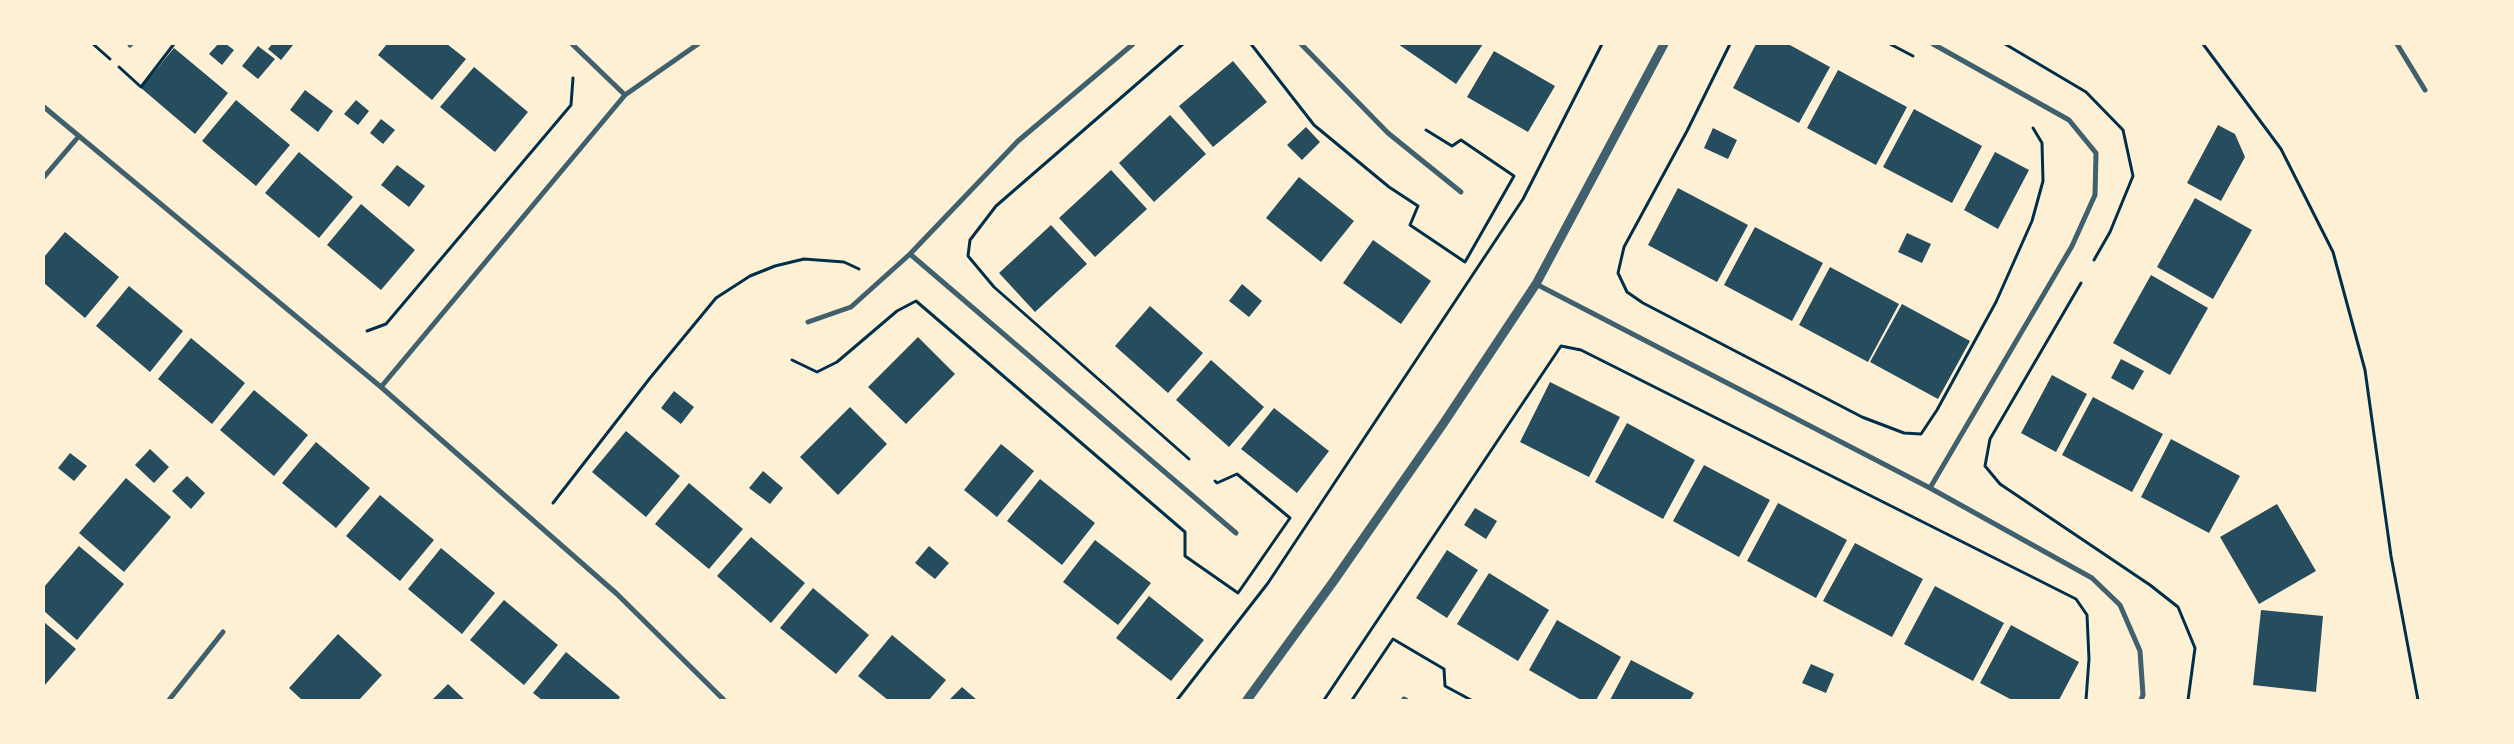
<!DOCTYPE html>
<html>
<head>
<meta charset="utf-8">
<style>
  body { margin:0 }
  #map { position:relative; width:2514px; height:744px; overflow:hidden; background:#fdf0d5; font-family:Lora,serif }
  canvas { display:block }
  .frame { position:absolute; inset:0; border:45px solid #fdf0d5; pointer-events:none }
</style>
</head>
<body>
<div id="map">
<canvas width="2514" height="744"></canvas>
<div class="frame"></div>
</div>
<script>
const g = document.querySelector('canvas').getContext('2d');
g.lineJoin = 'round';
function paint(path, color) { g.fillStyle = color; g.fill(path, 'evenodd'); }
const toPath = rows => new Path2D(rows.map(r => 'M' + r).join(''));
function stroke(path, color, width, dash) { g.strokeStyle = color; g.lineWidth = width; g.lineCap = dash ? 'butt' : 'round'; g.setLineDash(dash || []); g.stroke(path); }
paint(toPath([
  [218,44,226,44,234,50,222,65,209,54],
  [272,44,291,44,293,45,281,60,268,49],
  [387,44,447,44,466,59,432,100,378,55],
  [1398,44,1483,44,1456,84],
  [1756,44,1788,44,1830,67,1799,123,1733,88],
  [258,46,275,59,258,79,242,66],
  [174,48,228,93,195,134,141,88],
  [1494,51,1555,86,1528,132,1467,97],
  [1233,61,1267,102,1213,147,1179,106],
  [474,67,528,112,495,152,440,107],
  [1838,70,1907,107,1876,165,1807,128],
  [305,90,333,111,318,132,290,110],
  [236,100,290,145,256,186,202,141],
  [356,100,369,111,358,125,344,114],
  [1914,109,1982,146,1952,203,1883,167],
  [1170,115,1206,154,1154,202,1119,163],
  [381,119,395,130,383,144,370,133],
  [2218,125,2235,134,2245,157,2221,201,2187,183],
  [1306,127,1320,142,1302,160,1287,145],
  [1713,128,1737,140,1728,159,1704,148],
  [299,152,353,197,319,238,265,193],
  [1995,152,2029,170,1998,229,1964,210],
  [397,165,425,186,409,207,381,185],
  [1111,170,1147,209,1095,257,1059,218],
  [1299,177,1354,221,1321,262,1266,218],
  [1678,188,1748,225,1717,282,1648,245],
  [2195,198,2252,230,2213,299,2157,267],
  [361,204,415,250,381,290,327,245],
  [1051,225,1087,264,1035,312,999,273],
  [1755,227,1823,263,1792,321,1724,285],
  [65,232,119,277,85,318,44,283,44,257],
  [1907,233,1931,244,1922,263,1898,252],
  [1373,240,1431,281,1401,324,1343,283],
  [1830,267,1899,304,1868,362,1799,325],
  [2151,275,2208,308,2170,375,2113,343],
  [1242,284,1262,301,1249,317,1229,301],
  [129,286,183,331,150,372,96,326],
  [1902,304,1970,341,1938,399,1870,362],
  [1150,306,1203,353,1168,393,1115,346],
  [918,337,955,374,906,424,868,387],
  [191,338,245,383,212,424,158,379],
  [2121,359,2144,371,2133,390,2111,378],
  [1211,360,1264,407,1229,447,1176,400],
  [2052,375,2087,394,2056,452,2021,433],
  [1550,382,1620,417,1589,477,1520,442],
  [254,390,308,435,274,476,220,430],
  [674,391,694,407,681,424,661,408],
  [2093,397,2163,434,2132,492,2062,455],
  [850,407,887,444,838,495,800,457],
  [1274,408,1329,451,1297,493,1241,449],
  [1627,423,1695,460,1663,519,1595,482],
  [626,431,680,476,646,517,592,472],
  [2171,439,2240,476,2209,533,2141,497],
  [316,442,370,488,336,528,282,483],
  [1001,444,1034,471,997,517,964,490],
  [150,449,169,467,154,483,135,465],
  [70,453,87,466,74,481,58,468],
  [1704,465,1770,500,1739,557,1673,521],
  [763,471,783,488,770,504,749,488],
  [187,476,205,493,191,509,172,491],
  [126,478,171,517,124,572,79,533],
  [1040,479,1095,523,1062,565,1007,521],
  [689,483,743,529,709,569,655,524],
  [380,495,434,540,400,581,346,536],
  [1778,503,1847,540,1816,598,1747,561],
  [2277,504,2316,571,2259,604,2220,537],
  [1475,508,1497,521,1486,539,1464,525],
  [751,537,805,583,771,623,717,576],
  [1095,540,1151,583,1118,625,1063,582],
  [1855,543,1923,579,1892,637,1823,601],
  [79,546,124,584,77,640,44,611,44,587],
  [929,546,949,563,935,579,915,563],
  [441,548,495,593,462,634,408,589],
  [1447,550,1478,570,1447,618,1416,598],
  [1489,573,1549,610,1518,661,1457,624],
  [1935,586,2004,623,1973,681,1904,644],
  [813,588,869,635,836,674,780,628],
  [1149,596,1204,640,1171,681,1116,638],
  [504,600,558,645,524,685,470,640],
  [2261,610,2323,616,2316,692,2253,685],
  [1557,620,1621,657,1596,700,1581,700,1529,670],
  [44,622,76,649,44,686],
  [2011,625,2079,662,2059,700,2012,700,1980,683],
  [338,634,382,675,359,700,302,700,289,688],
  [892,635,946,680,929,700,888,700,858,676],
  [566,652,620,697,618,700,542,700,533,693],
  [1631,660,1694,693,1690,700,1610,700],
  [1811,664,1834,674,1826,693,1802,683],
  [448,684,465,700,435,700,433,699],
  [962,687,977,700,949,700]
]), '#264d5e');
stroke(toPath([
  [93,44,110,59],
  [1183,44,996,206,970,240,968,256,994,287,1189,459],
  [1251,44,1314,125,1389,187,1418,206,1410,225,1465,262,1514,176,1461,140,1452,146,1426,130],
  [1730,44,1687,131,1624,247,1618,273,1627,292,1643,303,1862,417,1904,433,1921,434,1937,410,1996,302,2032,221,2043,181,2042,143,2033,128],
  [1890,44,1913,56],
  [2005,44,2086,92,2123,130,2133,176,2110,232,2094,260],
  [2203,44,2281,149,2333,252,2365,370,2391,556,2418,700],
  [119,67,141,87,174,44],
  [2081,283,1990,439,1985,466,2000,484,2150,585,2178,607,2195,648,2188,700],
  [367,331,386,324,571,105,573,78],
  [792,360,817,372,837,362,897,311,916,301,1185,532,1185,556,1238,593,1290,518,1237,474,1217,483,1215,481],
  [553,503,650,378,716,298,750,276,775,266,804,259,844,262,859,269],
  [1177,700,1268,583,1523,199,1602,44],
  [1324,700,1561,346,1581,350,2076,599,2087,615,2089,659,2086,700],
  [1352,700,1393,639,1444,669,1445,686,1471,700]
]), '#003049', 3);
stroke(toPath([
  [572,44,625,95],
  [1301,44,1388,133,1461,192],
  [2397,44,2425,90],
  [130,45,131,44],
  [44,107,381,387,617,594,724,700],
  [44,177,79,136],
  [910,254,1236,533],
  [1536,284,1930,488,2092,578,2120,605,2140,651,2143,695,2141,700],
  [808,322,851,307,910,254,1018,141,1133,44],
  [381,387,625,95,698,44],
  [1930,488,2072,246,2095,195,2096,153,2069,120,1933,44],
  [1404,699,1406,700],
  [169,700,223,632]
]), '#3f606c', 5);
stroke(toPath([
  [1247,700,1333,582,1443,424,1536,284,1664,44]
]), '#3f606c', 9);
</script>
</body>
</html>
